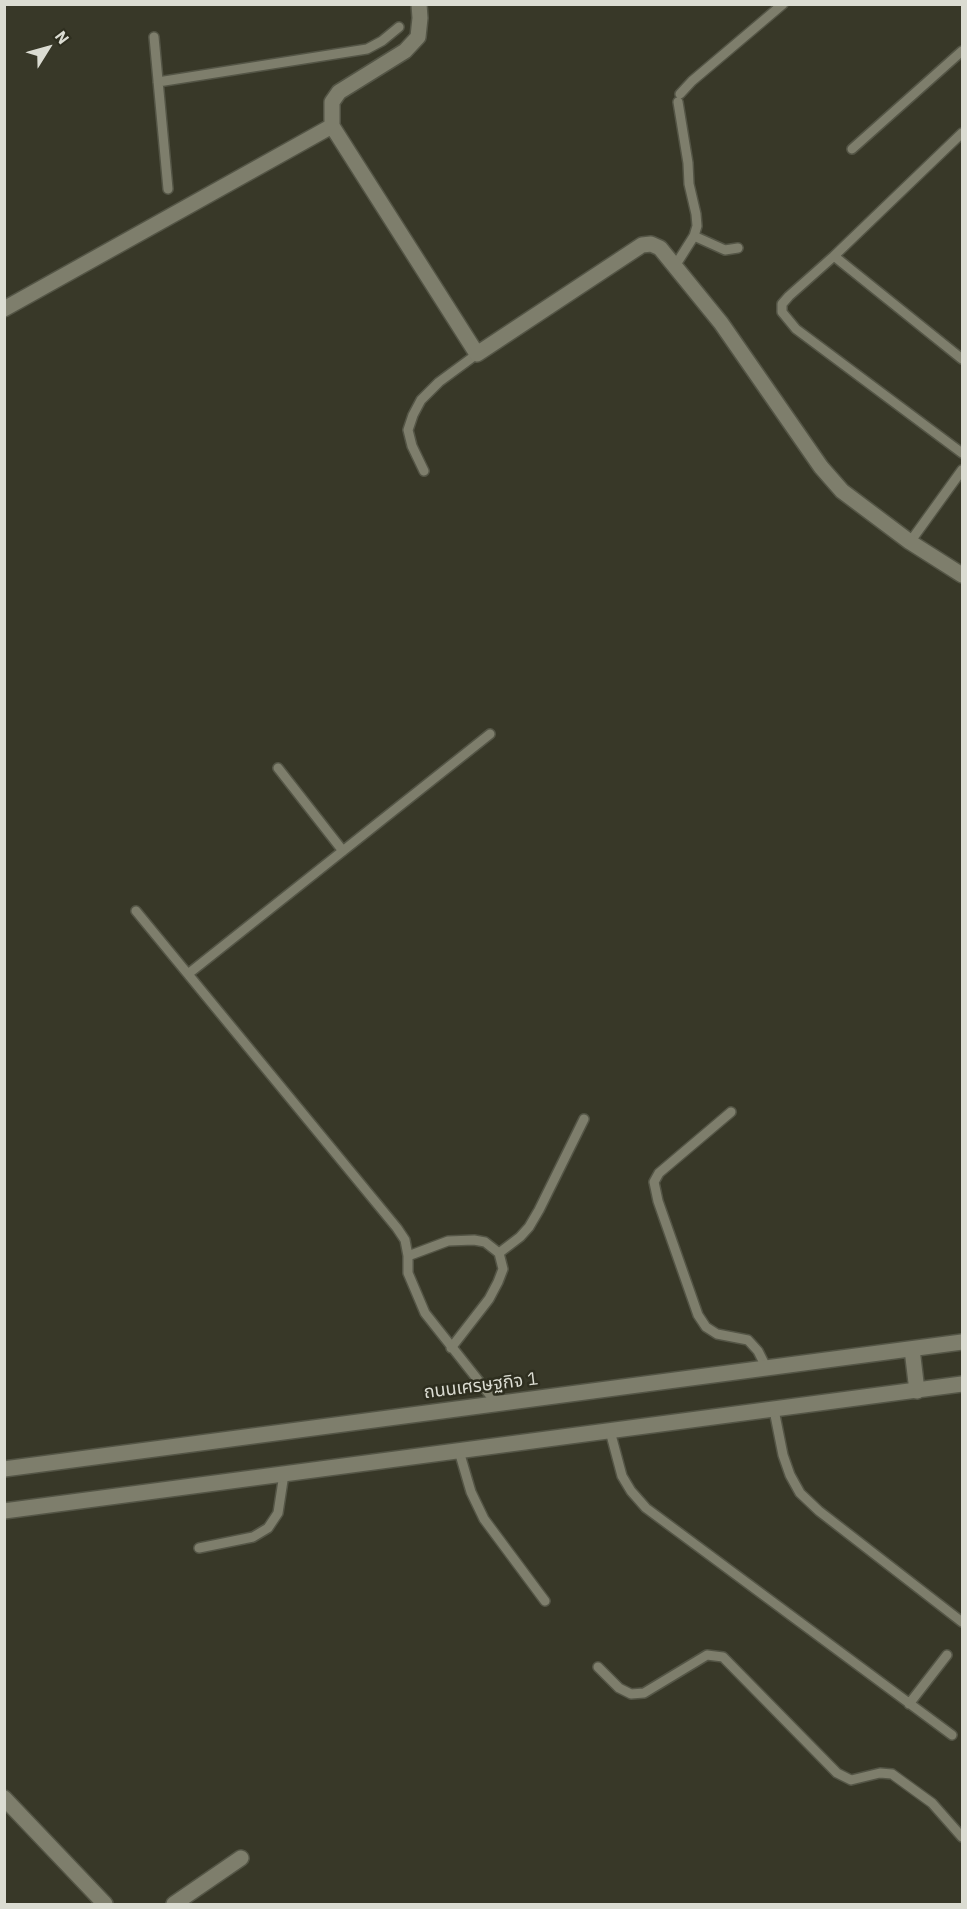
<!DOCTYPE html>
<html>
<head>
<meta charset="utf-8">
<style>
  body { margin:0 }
  #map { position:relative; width:967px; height:1909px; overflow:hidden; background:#383828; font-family:"IBM Plex Sans",sans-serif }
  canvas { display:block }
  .frame { position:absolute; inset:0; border:6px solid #dbdcd2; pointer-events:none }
  .north { position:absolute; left:18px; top:18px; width:60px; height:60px; -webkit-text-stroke:4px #2e2e1f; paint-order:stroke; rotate:53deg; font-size:16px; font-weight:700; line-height:24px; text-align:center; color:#dbdcd2 }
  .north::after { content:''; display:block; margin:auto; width:21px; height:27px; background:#dbdcd2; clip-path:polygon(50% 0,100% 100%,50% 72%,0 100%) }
</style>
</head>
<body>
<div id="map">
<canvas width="967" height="1909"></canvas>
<div class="frame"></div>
<div class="north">N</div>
</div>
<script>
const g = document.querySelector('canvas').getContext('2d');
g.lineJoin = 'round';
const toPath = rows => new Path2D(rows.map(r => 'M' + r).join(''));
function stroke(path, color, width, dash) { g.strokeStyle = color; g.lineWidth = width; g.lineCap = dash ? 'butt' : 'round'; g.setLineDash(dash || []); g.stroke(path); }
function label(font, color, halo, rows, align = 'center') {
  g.font = font + ' "IBM Plex Sans","Noto Sans Thai",sans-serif'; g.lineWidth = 5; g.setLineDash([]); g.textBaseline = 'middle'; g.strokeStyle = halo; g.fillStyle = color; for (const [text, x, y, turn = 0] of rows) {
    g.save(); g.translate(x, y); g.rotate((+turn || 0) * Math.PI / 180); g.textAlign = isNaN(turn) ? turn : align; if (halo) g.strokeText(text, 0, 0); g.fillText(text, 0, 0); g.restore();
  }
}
const lane = toPath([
  [154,37,168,189],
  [158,82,367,49,382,41,399,27],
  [680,94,692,81,783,4],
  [962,133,834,256,962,359],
  [852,149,962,51],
  [694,236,725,250,738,248],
  [834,256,789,296,782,304,782,312,796,329,962,453],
  [675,266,694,236,697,226,696,214,689,184,688,163,678,102],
  [424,471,412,446,408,430,413,415,421,400,439,382,477,354],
  [910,542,962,470],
  [278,768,343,851],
  [136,911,397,1228,405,1240,408,1256,408,1273,425,1313,497,1404],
  [188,974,490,734],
  [731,1112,659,1173,654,1182,658,1201,698,1315,706,1327,717,1334,748,1340,758,1351,767,1369],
  [499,1253,520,1237,529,1227,539,1210,584,1119],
  [408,1256,448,1241,474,1240,485,1242,499,1253,503,1269,498,1282,489,1299,451,1348],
  [774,1410,783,1455,790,1475,800,1493,819,1511,962,1622],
  [610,1431,622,1476,631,1491,646,1508,952,1735],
  [459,1451,471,1492,484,1519,545,1601],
  [199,1548,253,1537,268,1528,278,1513,284,1474],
  [598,1667,619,1688,631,1694,644,1693,707,1655,723,1657,837,1773,851,1780,880,1773,892,1774,932,1803,962,1837],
  [909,1704,947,1655]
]);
const street = toPath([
  [419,4,420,18,418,37,405,51,339,92,332,102,332,126,477,354,642,245,651,244,660,248,721,323,821,467,842,491,910,542,962,575],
  [4,309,332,126],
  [4,1798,105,1904],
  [174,1904,241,1858]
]);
const secondary = toPath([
  [912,1349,917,1391],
  [4,1469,962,1342],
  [4,1511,962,1384]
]);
stroke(lane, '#545546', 12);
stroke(street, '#545546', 18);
stroke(secondary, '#545546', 18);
stroke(lane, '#7e7e6c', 9);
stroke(street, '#7e7e6c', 15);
stroke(secondary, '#7e7e6c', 15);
label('18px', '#dbdcd2', '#2e2e1f', [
  ["ถนนเศรษฐกิจ 1",481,1386,-7]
]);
</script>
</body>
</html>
